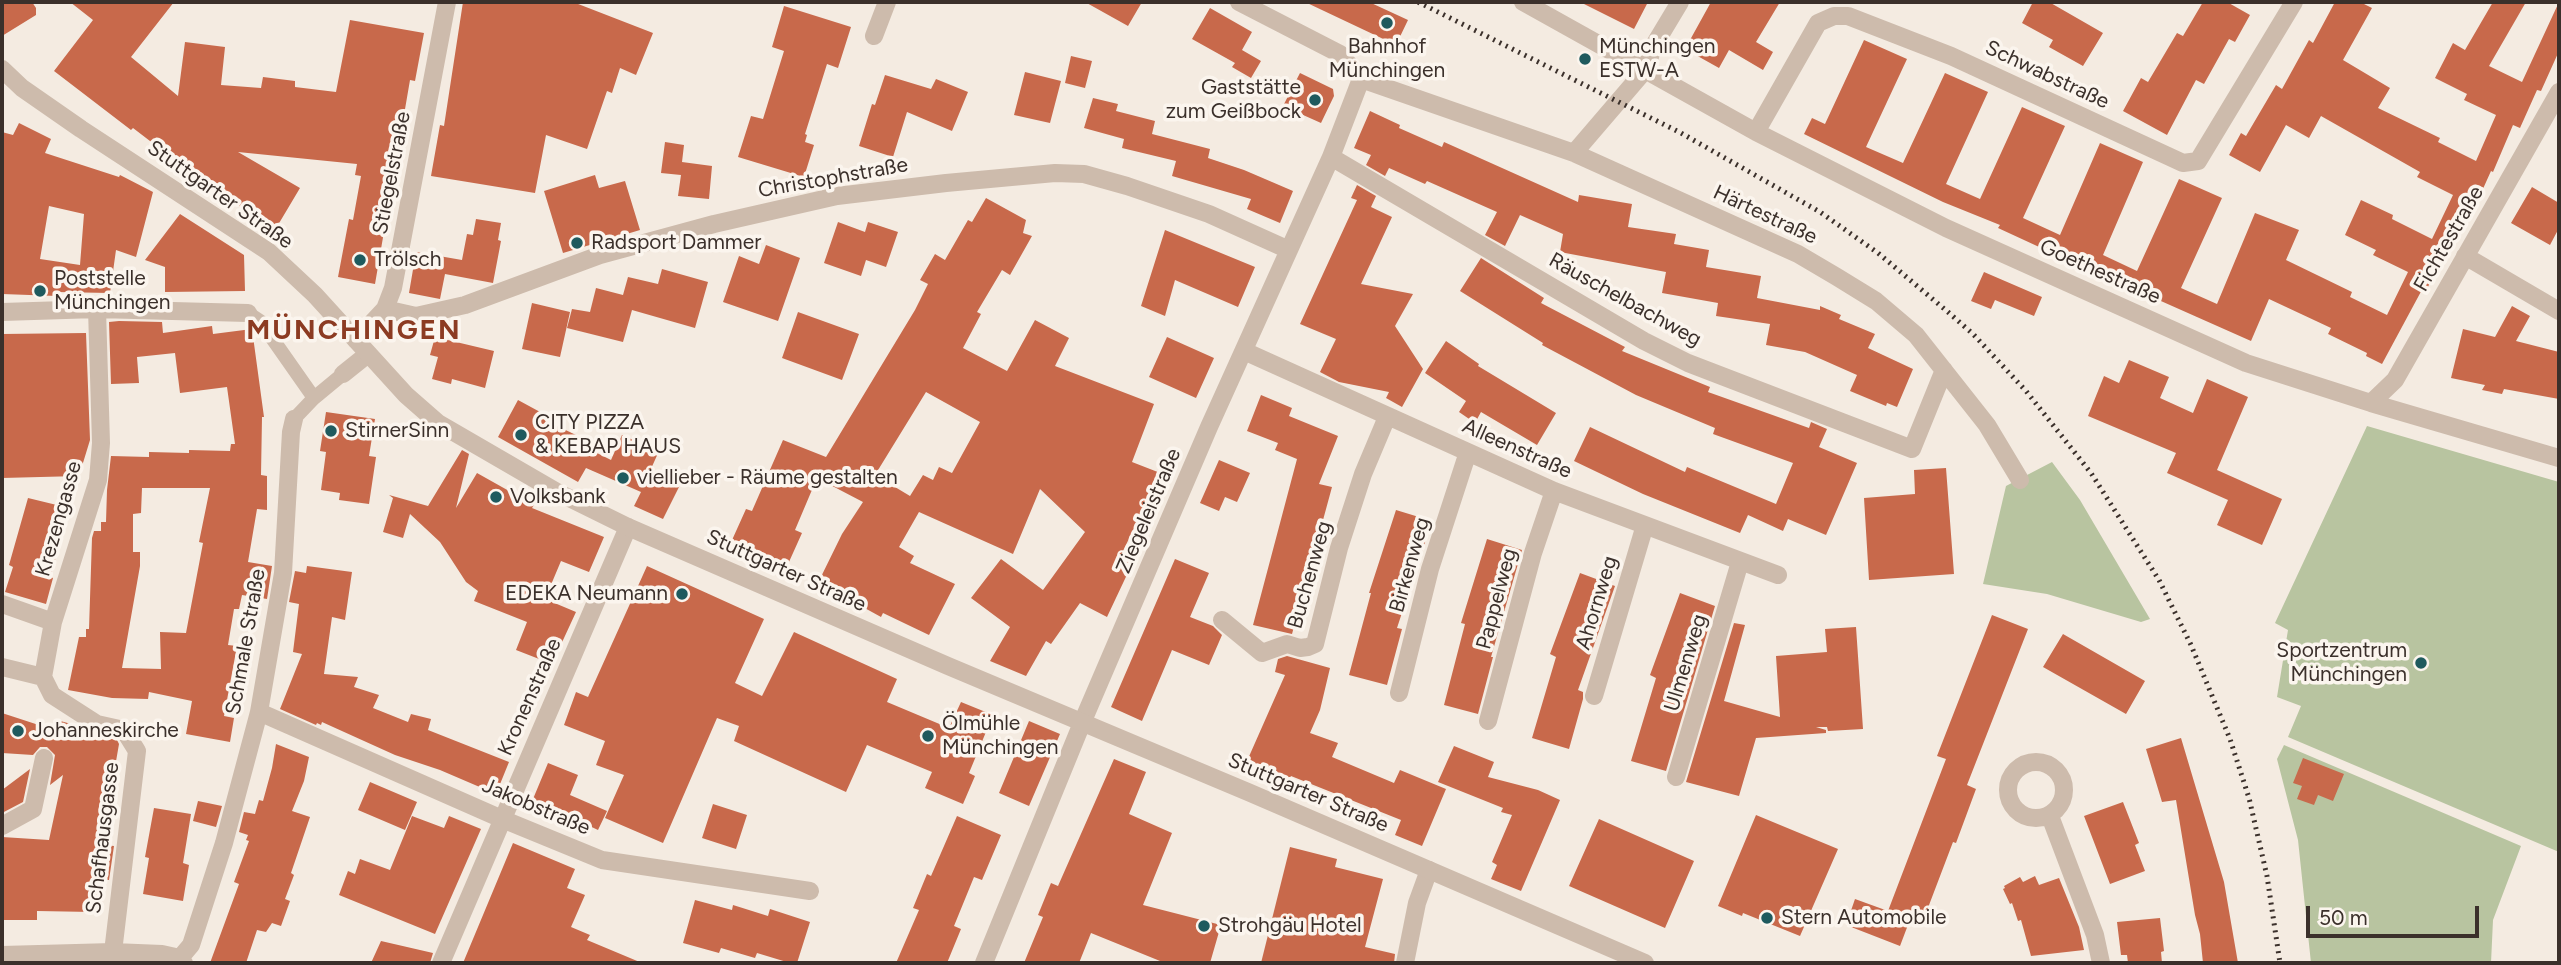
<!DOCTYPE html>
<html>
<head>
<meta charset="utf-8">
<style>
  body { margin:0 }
  #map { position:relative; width:2561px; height:965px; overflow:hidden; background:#f4ebe1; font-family:Figtree,sans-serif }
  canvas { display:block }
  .frame { position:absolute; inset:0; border:4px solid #3b302b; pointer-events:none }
  .scale { position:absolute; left:2306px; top:906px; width:173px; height:32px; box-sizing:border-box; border:4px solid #3b302b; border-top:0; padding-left:9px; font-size:21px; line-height:24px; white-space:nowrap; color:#3b302b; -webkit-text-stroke:5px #fbf5ee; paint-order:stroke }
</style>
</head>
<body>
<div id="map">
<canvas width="2561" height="965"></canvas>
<div class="frame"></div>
<div class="scale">50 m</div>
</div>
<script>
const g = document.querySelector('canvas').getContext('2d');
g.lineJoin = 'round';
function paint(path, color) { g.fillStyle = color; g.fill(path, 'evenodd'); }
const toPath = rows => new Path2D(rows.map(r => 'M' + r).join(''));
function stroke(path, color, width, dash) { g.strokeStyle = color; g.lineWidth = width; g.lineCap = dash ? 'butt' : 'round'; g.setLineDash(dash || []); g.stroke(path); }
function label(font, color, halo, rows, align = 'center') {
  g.font = font + ' Figtree,sans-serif'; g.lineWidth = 7; g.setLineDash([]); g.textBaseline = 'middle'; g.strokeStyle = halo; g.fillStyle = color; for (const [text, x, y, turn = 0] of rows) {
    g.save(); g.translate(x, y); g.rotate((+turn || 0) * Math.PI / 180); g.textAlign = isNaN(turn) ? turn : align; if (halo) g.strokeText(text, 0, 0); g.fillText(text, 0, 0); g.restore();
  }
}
paint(toPath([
  [2367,426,2559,482,2559,852,2288,737,2301,706,2277,697,2288,630,2275,623],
  [2052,462,2080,500,2150,619,2141,622,2047,594,1983,584,2006,486],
  [2284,745,2521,846,2493,920,2491,963,2311,963,2298,840,2277,759]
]), '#b8c4a0');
paint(toPath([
  [2,2,32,2,36,8,36,15,2,36],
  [70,2,174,2,131,57,178,96,185,42,225,47,221,85,261,88,263,77,295,81,295,87,336,92,350,20,424,33,415,81,410,80,375,284,338,277,349,219,353,220,361,176,355,175,357,164,238,152,300,188,275,230,243,211,244,209,197,177,133,128,131,130,54,71,93,20],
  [463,2,573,2,653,33,636,75,620,68,612,93,607,91,587,149,546,135,535,193,431,176,440,125,444,126],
  [1085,2,1142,2,1128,26],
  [1305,2,1369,2,1408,20,1396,45],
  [1580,2,1648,2,1634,29],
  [1711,2,1780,2,1756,42,1773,52,1763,70,1729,50,1719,68,1685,49],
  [2033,2,2049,2,2103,33,2083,66,2049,47,2053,40,2022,23],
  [2203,2,2227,2,2250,15,2235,42,2229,39,2204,84,2196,80,2167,135,2123,111,2141,78,2148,82,2177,33,2183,36],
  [2335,2,2360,2,2372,8,2343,60,2390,88,2378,108,2440,138,2438,142,2476,161,2496,115,2464,100,2467,94,2435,78,2453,43,2465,50,2493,2,2526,2,2489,66,2522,82,2559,2,2559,51,2541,91,2537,90,2520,128,2513,125,2493,172,2491,171,2473,211,2468,208,2449,249,2446,248,2428,287,2424,286,2382,364,2366,356,2367,353,2328,334,2331,328,2269,299,2251,341,2037,246,1998,228,2000,225,1943,202,1804,134,1812,118,1825,124,1864,40,1907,59,1866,147,1903,163,1945,73,1988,92,1946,184,1980,199,2022,107,2065,126,2023,218,2060,235,2100,143,2143,162,2103,255,2137,271,2179,179,2222,198,2181,288,2217,304,2255,213,2299,230,2286,260,2352,292,2350,297,2387,315,2408,272,2373,255,2376,250,2345,235,2361,200,2393,215,2392,219,2432,239,2453,195,2417,177,2420,172,2321,116,2309,138,2286,125,2260,172,2229,155,2241,133,2246,136,2276,85,2282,89,2309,40,2313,43],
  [784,6,851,27,838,68,827,64,805,134,807,135,805,142,814,145,804,177,738,157,751,116,763,119,784,51,772,47],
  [1210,8,1252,32,1242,50,1261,61,1251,78,1232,67,1235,63,1192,39],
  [1071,56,1092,61,1085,88,1065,83],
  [1025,72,1061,81,1050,123,1014,115],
  [1300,73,1333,89,1334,96,1321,123,1283,106],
  [885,75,931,89,936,79,968,92,952,131,907,112,893,157,859,146,872,104,875,105],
  [1093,98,1118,104,1116,111,1155,121,1152,134,1210,149,1208,158,1244,170,1293,191,1280,223,1247,209,1251,199,1172,176,1176,161,1122,148,1124,139,1084,128],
  [1370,111,1400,125,1399,128,1442,147,1444,142,1578,202,1579,195,1632,204,1628,227,1676,234,1674,244,1709,250,1706,267,1761,276,1757,298,1820,310,1820,306,1841,315,1839,319,1875,334,1868,348,1913,369,1897,407,1887,403,1886,406,1850,391,1857,375,1805,352,1766,345,1770,324,1716,316,1718,303,1662,293,1666,272,1560,252,1563,234,1520,215,1505,246,1485,235,1497,212,1427,181,1425,184,1389,168,1385,176,1366,165,1371,155,1354,148],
  [19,123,51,139,45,153,119,177,120,175,153,192,136,257,116,250,110,293,57,292,57,296,2,294,2,132,13,135],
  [49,206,84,214,80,265,40,259],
  [665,142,684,145,682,162,712,166,709,199,678,196,681,175,661,173],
  [595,175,599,188,625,181,640,230,563,253,544,191],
  [1357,185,1376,196,1371,207,1392,217,1361,284,1413,294,1395,326,1423,369,1402,407,1386,398,1389,392,1339,382,1320,372,1336,339,1300,324,1357,200,1351,198],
  [2532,187,2559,203,2559,228,2550,245,2511,223],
  [986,198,1026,220,1023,233,1032,236,1010,275,1002,270,977,312,981,314,963,348,1007,371,1035,320,1069,338,1055,366,1154,404,1132,462,1168,476,1154,510,1145,506,1121,555,1132,564,1107,617,1080,603,1051,644,1046,641,1026,676,990,661,1010,627,971,598,1001,559,1043,590,1085,532,1040,489,1013,554,919,512,899,547,914,556,910,563,955,584,929,635,883,613,881,617,841,595,839,598,816,587,842,534,863,502,817,478,795,530,802,533,784,573,728,549,746,509,752,511,783,440,826,457,915,310,928,284,920,280,935,254,945,260,968,220,972,222],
  [926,392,980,422,952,473,939,467,933,480,923,475,910,496,875,475],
  [180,214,244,255,245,291,165,292,165,267,145,260],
  [476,219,501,223,498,240,501,241,493,283,445,274,440,299,409,293,416,252,462,260,467,234,473,235],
  [838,222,865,232,868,222,898,232,886,267,866,260,861,276,824,263],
  [1165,230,1255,267,1238,307,1175,280,1165,316,1141,306],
  [766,245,800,258,778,321,723,302,739,256,759,264],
  [1481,258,1544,298,1541,303,1625,347,1622,351,1710,387,1708,392,1809,428,1811,422,1827,429,1819,447,1857,463,1826,535,1788,519,1783,531,1748,515,1740,533,1643,494,1574,461,1590,427,1685,472,1687,467,1776,504,1793,463,1713,434,1715,428,1636,395,1542,345,1543,343,1460,291],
  [662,269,708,282,695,328,632,310,623,342,567,328,572,309,590,312,596,288,623,295,628,277,658,284],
  [1984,272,2042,297,2034,316,1995,300,1991,309,1971,301],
  [532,303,570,312,560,357,522,349],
  [2512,306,2530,316,2516,341,2559,352,2559,399,2504,389,2502,394,2482,390,2485,385,2451,378,2463,329,2495,337],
  [798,312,859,334,842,380,782,358],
  [119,321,162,322,163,333,212,326,213,334,252,329,264,417,262,417,261,475,267,476,267,510,257,509,248,562,272,566,267,599,242,595,239,609,234,609,228,645,237,646,224,716,234,718,230,742,186,734,192,701,149,692,148,699,112,698,68,690,79,637,86,637,86,629,89,629,92,538,94,531,101,531,101,522,106,522,107,490,111,456,149,457,149,452,189,453,189,450,230,451,231,444,235,444,227,387,180,393,175,353,137,357,139,383,111,384,109,322],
  [142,488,210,488,199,542,203,543,186,633,160,632,161,669,122,668,140,566,140,552,133,552,133,514,141,513],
  [86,333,90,440,79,476,2,478,2,334],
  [435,337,494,351,485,388,452,379,451,384,432,379,438,357,430,355],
  [1167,337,1214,358,1196,398,1149,377],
  [1446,341,1479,364,1478,366,1556,413,1537,445,1481,412,1475,423,1459,412,1466,401,1425,373],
  [2129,360,2169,377,2160,398,2193,413,2207,379,2248,397,2217,470,2282,499,2262,545,2217,525,2228,500,2167,473,2176,453,2088,416,2104,376,2119,383],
  [1261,395,1292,408,1289,416,1338,436,1319,484,1332,487,1292,634,1253,625,1297,459,1275,450,1278,443,1247,431],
  [518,400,553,419,551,423,578,436,575,442,611,460,622,435,659,451,650,471,680,485,663,519,634,506,641,492,586,468,578,482,498,437],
  [326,412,375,419,369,456,376,457,369,504,339,500,340,493,321,490,326,452,320,451],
  [462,450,469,454,456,508,477,473,534,505,532,508,604,537,589,572,561,561,545,599,576,612,552,664,516,650,527,622,474,601,478,591,466,582,440,542,410,514,403,538,383,532,393,498,389,495,428,506],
  [1219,460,1250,473,1237,502,1225,497,1219,511,1200,503],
  [1946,468,1954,574,1869,580,1864,498,1915,494,1914,470],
  [28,498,65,507,58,533,63,533,50,577,53,578,46,604,5,592,13,567,9,565],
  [1396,510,1432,521,1397,628,1402,629,1387,685,1349,675,1371,593,1369,593],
  [1487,539,1522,550,1491,657,1493,657,1478,714,1444,705,1465,624,1461,623],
  [1175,559,1209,573,1190,617,1213,626,1222,635,1209,665,1172,650,1142,721,1111,707],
  [307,566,352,572,345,620,332,617,324,674,358,677,354,687,379,695,373,708,408,722,411,714,431,719,428,730,509,762,496,794,440,770,395,755,322,722,321,725,317,723,316,725,280,709,302,654,293,652,299,604,289,602,295,571,306,573],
  [647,566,764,619,735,683,762,696,794,632,897,679,887,702,949,728,961,702,993,715,969,773,975,776,963,804,925,788,932,772,867,745,846,792,734,741,739,726,717,718,663,843,605,818,624,775,596,765,605,741,564,725,576,692,588,697],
  [1580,573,1615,586,1578,690,1583,692,1583,699,1569,749,1532,738,1556,657,1550,654],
  [1680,593,1715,606,1666,771,1631,761,1656,678,1650,675],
  [1992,615,2028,629,1967,785,1976,789,1956,843,1953,842,1926,913,1914,909,1900,946,1846,925,1855,899,1888,911,1946,759,1937,756],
  [1734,623,1745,625,1724,701,1780,717,1776,656,1827,652,1825,629,1856,627,1863,729,1828,731,1827,727,1816,727,1826,730,1826,733,1756,738,1739,796,1686,782],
  [2063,634,2145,681,2126,714,2043,667],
  [1287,656,1330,668,1320,710,1310,733,1338,743,1332,757,1394,783,1400,770,1446,789,1422,846,1395,835,1401,820,1291,776,1289,779,1247,761,1285,675,1275,672,1278,659],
  [2,713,54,730,57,720,78,726,94,735,117,740,119,744,110,796,115,797,104,845,114,846,109,880,104,880,102,906,93,905,93,912,37,911,37,920,2,920,2,837,49,840,63,775,50,785,55,755,47,747,40,747,33,755,2,753],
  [1029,721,1060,734,1029,806,999,793],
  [2181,738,2224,882,2238,963,2203,963,2200,934,2195,915,2176,800,2162,802,2146,749],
  [276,744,309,757,304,781,292,811,310,817,291,873,294,875,285,899,290,901,281,926,272,923,266,932,257,930,246,963,210,963,239,884,234,882,249,841,246,840,248,835,239,832,244,812,255,814,259,800,263,801,272,768],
  [1454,746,1494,762,1488,777,1538,790,1560,800,1521,891,1491,879,1497,865,1492,862,1512,815,1501,812,1503,808,1438,782],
  [2303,758,2344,774,2333,801,2318,795,2314,805,2297,799,2302,786,2293,783],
  [1114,759,1146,772,1129,814,1172,833,1143,905,1221,925,1210,963,1165,963,1091,933,1079,963,1024,963,1043,917,1038,915,1051,883,1058,886],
  [548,763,578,775,570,795,607,811,598,830,562,813,558,823,528,811],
  [30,769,23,802,2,813,2,790],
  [370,782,417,802,405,830,358,810],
  [198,801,222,806,216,827,193,821],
  [2123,802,2139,843,2135,845,2145,871,2110,884,2084,816],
  [713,804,747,815,736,849,702,838],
  [154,808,191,814,183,863,189,865,183,901,143,894,149,858,145,857],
  [1756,815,1838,849,1800,936,1743,913,1742,916,1718,906],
  [412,816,444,828,449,816,481,829,435,934,339,895,348,871,355,874,360,859,390,870],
  [957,816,1001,835,982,880,974,877,954,926,961,929,947,963,896,963,919,910,913,908,927,874,931,876],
  [1599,819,1694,861,1665,928,1569,886],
  [513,843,575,869,567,888,585,895,571,927,590,935,587,940,642,963,463,963],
  [1290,847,1337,859,1335,867,1383,879,1365,947,1395,954,1394,963,1261,963],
  [2035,876,2039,885,2059,878,2079,927,2084,950,2031,956,2021,920,2018,921,2012,903,2010,904,2003,889,2005,888,2004,886,2020,877,2023,882],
  [695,900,732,910,733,905,768,916,770,909,810,922,797,963,790,963,757,953,755,958,721,948,719,953,683,943],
  [2160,918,2164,951,2161,952,2162,963,2128,963,2127,955,2121,955,2117,922],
  [381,941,433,953,430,963,371,963]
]), '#c8694b');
stroke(toPath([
  [248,313,260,321,314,398],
  [294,419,314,398,343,374]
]), '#cdbbac', 14);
stroke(toPath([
  [1239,2,1340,54,1361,79,1574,153,1798,254,1837,277,1876,301,1916,335,1987,425,2020,480],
  [1523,2,1756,132,1946,228,2246,363,2371,403,2559,458],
  [874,36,887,2],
  [1756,132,1818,23,1834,16,1848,16,1951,56,2183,163,2198,161,2294,2],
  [1574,153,1646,69,1653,47,1680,2],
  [1331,157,1644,341,1688,363,1912,449,1944,370],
  [2465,256,2559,311],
  [97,309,101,443,98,480,53,622,43,677,52,695,97,724,124,730,137,751,113,952],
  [385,309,416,316,465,305,600,255,714,224,837,196,946,183,1055,173,1084,174,1127,186,1209,214,1289,250],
  [2,312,97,309,248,313],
  [356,340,385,309,393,288,447,2],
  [1244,351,1554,491,1778,575],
  [343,374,368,354],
  [2371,403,2395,380,2559,92],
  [2,604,53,622],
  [1222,620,1262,653,1287,644,1300,648,1308,647,1315,644,1339,548,1363,474,1387,417],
  [2,667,43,677],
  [1399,693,1430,569,1468,452],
  [1594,696,1645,525],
  [259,712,502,819,602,860,810,891],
  [1488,721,1533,553,1554,491],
  '2008 790a28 28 0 1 1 56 0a28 28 0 1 1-56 0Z',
  [1676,777,1740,562],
  [2050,816,2095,935,2101,963],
  [2,826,33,809,44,758],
  [2,955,113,952,162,954,180,958,184,963],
  [180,958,191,945,224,843,259,712,283,573,291,432,294,419],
  [441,963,628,527],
  [984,963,1082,723,1209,427,1331,157,1361,79],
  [1405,963,1417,903,1429,870]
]), '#cdbbac', 18);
stroke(toPath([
  [2,69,22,88,81,129,269,252,315,295,406,395,438,423,557,492,628,527,948,666,1248,792,1645,963]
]), '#cdbbac', 18);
stroke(toPath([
  [1418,2,1681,133,1820,212,1878,253,1948,312,1973,334,2026,391,2091,473,2159,580,2191,645,2230,739,2249,798,2267,876,2280,963]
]), '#3b302b', 5, [2, 5]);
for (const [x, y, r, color] of [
  [1387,23,7,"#1f5a5e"],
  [1585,59,7,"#1f5a5e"],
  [1315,100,7,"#1f5a5e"],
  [577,243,7,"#1f5a5e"],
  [360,260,7,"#1f5a5e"],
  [40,291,7,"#1f5a5e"],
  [331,431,7,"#1f5a5e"],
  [521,435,7,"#1f5a5e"],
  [623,478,7,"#1f5a5e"],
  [496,497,7,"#1f5a5e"],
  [682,594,7,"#1f5a5e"],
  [2421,663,7,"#1f5a5e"],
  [18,731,7,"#1f5a5e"],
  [928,736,7,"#1f5a5e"],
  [1767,918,7,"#1f5a5e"],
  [1204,926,7,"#1f5a5e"]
]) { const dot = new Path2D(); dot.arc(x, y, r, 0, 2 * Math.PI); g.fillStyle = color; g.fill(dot); stroke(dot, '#fbf5ee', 2.5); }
label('21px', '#3b302b', '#fbf5ee', [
  ["Bahnhof",1387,47,"center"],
  ["Münchingen",1387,71,"center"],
  ["Münchingen",1599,47],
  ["ESTW-A",1599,71],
  ["Gaststätte",1301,88,"right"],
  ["zum Geißbock",1301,112,"right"],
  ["Radsport Dammer",591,243],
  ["Trölsch",374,260],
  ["Poststelle",54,279],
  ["Münchingen",54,303],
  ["CITY PIZZA",535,423],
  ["& KEBAP HAUS",535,447],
  ["StirnerSinn",345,431],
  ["viellieber - Räume gestalten",637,478],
  ["Volksbank",510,497],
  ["EDEKA Neumann",668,594,"right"],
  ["Sportzentrum",2407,651,"right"],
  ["Münchingen",2407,675,"right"],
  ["Ölmühle",942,724],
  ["Münchingen",942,748],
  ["Johanneskirche",32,731],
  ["Stern Automobile",1781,918],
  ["Strohgäu Hotel",1218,926]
], 'left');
label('21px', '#3b302b', '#fbf5ee', [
  ["Schwabstraße",2047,75,25],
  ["Stiegelstraße",392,173,-79],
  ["Christophstraße",833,178,-10],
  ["Stuttgarter Straße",220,195,35],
  ["Härtestraße",1765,215,25],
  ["Fichtestraße",2449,239,-60],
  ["Goethestraße",2100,272,24],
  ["Räuschelbachweg",1625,300,29],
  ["Alleenstraße",1517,449,24],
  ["Ziegeleistraße",1149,511,-67],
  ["Krezengasse",59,519,-74],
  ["Birkenweg",1410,565,-74],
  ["Stuttgarter Straße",786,571,24],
  ["Buchenweg",1310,575,-74],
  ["Pappelweg",1497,599,-75],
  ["Ahornweg",1597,603,-73],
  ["Schmale Straße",246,642,-80],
  ["Ulmenweg",1686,663,-73],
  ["Kronenstraße",530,697,-66],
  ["Stuttgarter Straße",1308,793,23],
  ["Jakobstraße",536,807,23],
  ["Schafhausgasse",103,838,-83]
]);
g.letterSpacing = '2px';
label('bold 28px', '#8c3b22', '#fbf5ee', [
  ["MÜNCHINGEN",354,331]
]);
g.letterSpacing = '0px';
</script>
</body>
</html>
